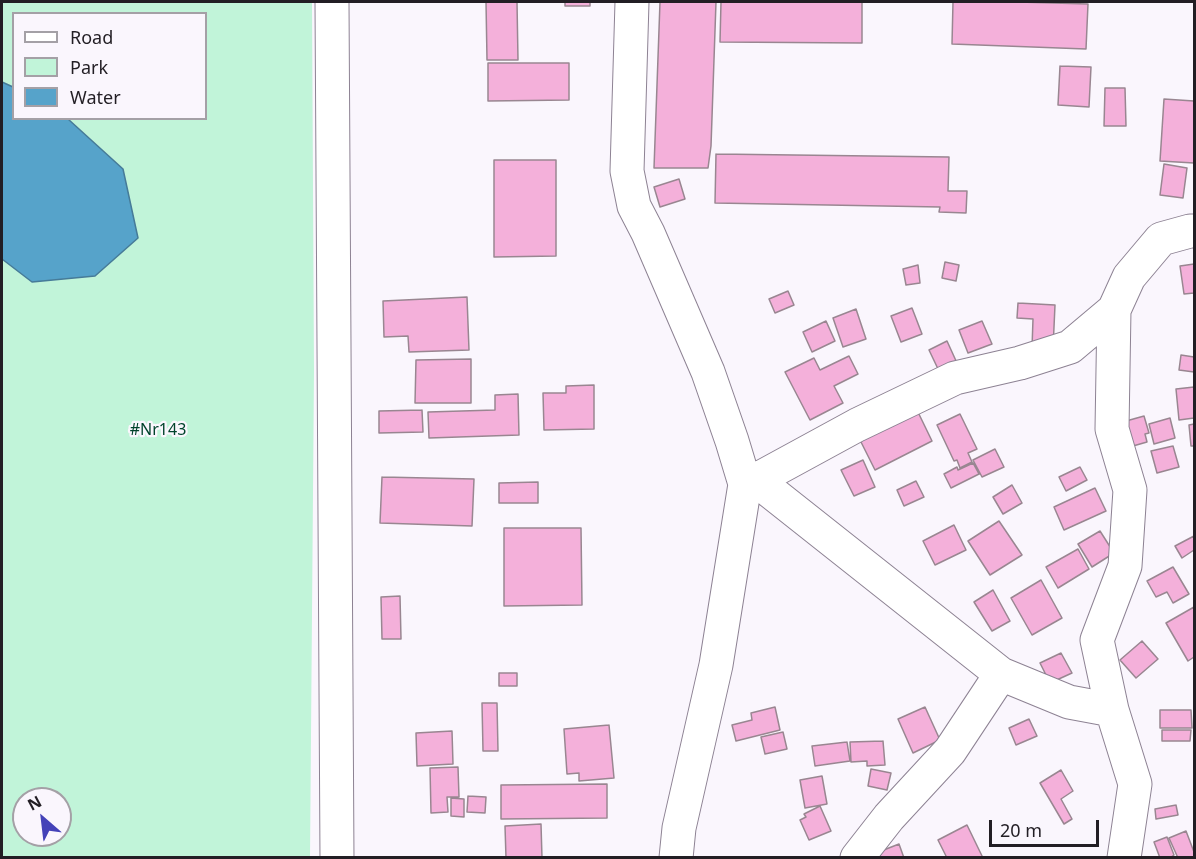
<!DOCTYPE html>
<html>
<head>
<meta charset="utf-8">
<style>
  body { margin:0 }
  #map { position:relative; width:1196px; height:859px; overflow:hidden; background:#faf6fd; font-family:"Noto Sans",sans-serif }
  canvas { display:block }
  .frame { position:absolute; inset:0; border:3px solid #221e24; pointer-events:none }
  .legend { position:absolute; left:12px; top:12px; width:195px; height:108px; box-sizing:border-box; background:#faf6fd; border:2px solid #a4a0a6; margin:0; padding:8px 10px; list-style:none; font-size:18px; color:#221e24 }
  .legend li { display:flex; align-items:center; gap:12px; height:30px }
  .legend b { width:30px; border:2px solid #a4a0a6 }
  .north { position:absolute; left:12px; top:787px; width:60px; height:60px; box-sizing:border-box; background:#faf6fd; border:2px solid #a4a0a6; border-radius:50%; rotate:332deg; font-size:16px; font-weight:700; line-height:24px; text-align:center; color:#221e24 }
  .north::after { content:''; display:block; margin:auto; width:21px; height:27px; background:#4442b8; clip-path:polygon(50% 0,100% 100%,50% 72%,0 100%) }
  .scale { position:absolute; left:989px; top:820px; width:110px; height:27px; box-sizing:border-box; border:3px solid #221e24; border-top:0; padding-left:8px; font-size:18px; line-height:21px; white-space:nowrap; color:#221e24; -webkit-text-stroke:4px #faf6fd; paint-order:stroke }
</style>
</head>
<body>
<div id="map">
<canvas width="1196" height="859"></canvas>
<div class="frame"></div>
<ul class="legend">
<li><b style="height:8px;background:#fff"></b>Road</li>
<li><b style="height:16px;background:#c1f4d9"></b>Park</li>
<li><b style="height:16px;background:#56a3ca"></b>Water</li>
</ul>
<div class="north">N</div>
<div class="scale">20 m</div>
</div>
<script>
const g = document.querySelector('canvas').getContext('2d');
g.lineJoin = 'round';
function paint(path, color) { g.fillStyle = color; g.fill(path, 'evenodd'); }
const toPath = rows => new Path2D(rows.map(r => 'M' + r).join(''));
function stroke(path, color, width, dash) { g.strokeStyle = color; g.lineWidth = width; g.lineCap = dash ? 'butt' : 'round'; g.setLineDash(dash || []); g.stroke(path); }
function label(font, color, halo, rows, align = 'center') {
  g.font = font + ' "Noto Sans",sans-serif'; g.lineWidth = 4.5; g.setLineDash([]); g.textBaseline = 'middle'; g.strokeStyle = halo; g.fillStyle = color; for (const [text, x, y, turn = 0] of rows) {
    g.save(); g.translate(x, y); g.rotate((+turn || 0) * Math.PI / 180); g.textAlign = isNaN(turn) ? turn : align; if (halo) g.strokeText(text, 0, 0); g.fillText(text, 0, 0); g.restore();
  }
}
paint(toPath([
  [2,2,312,2,314,371,310,857,2,858],
  [14,14,206,14,206,118,14,118],
  [24,799,60,799,60,835,24,835]
]), '#c1f4d9');
const water = toPath([
  [2,82,13,87,14,118,68,119,123,169,138,238,95,276,32,282,2,259,2,82]
]);
paint(water, '#56a3ca');
stroke(water, '#467b98', 1.5);
const building = toPath([
  [486,2,517,2,518,60,487,60,486,2],
  [565,2,590,2,590,6,565,6,565,2],
  [660,2,716,2,711,146,708,168,654,168,660,2],
  [721,2,862,2,862,43,720,42,721,2],
  [953,2,1018,2,1088,4,1086,49,952,44,953,2],
  [488,63,569,63,569,100,488,101,488,63],
  [1060,66,1091,67,1089,107,1058,105,1060,66],
  [1105,88,1125,88,1126,126,1104,126,1105,88],
  [1164,99,1194,101,1194,163,1160,161,1164,99],
  [716,154,949,157,948,191,967,191,966,213,939,212,940,207,715,203,716,154],
  [494,160,556,160,556,256,494,257,494,160],
  [1164,164,1187,168,1183,198,1160,195,1164,164],
  [679,179,685,199,660,207,654,187,679,179],
  [945,262,959,265,956,281,942,278,945,262],
  [1194,264,1194,293,1184,294,1180,266,1194,264],
  [918,265,920,283,906,285,903,269,918,265],
  [788,291,794,305,775,313,769,299,788,291],
  [467,297,469,350,409,352,408,336,384,337,383,301,467,297],
  [1018,303,1055,305,1053,349,1032,348,1033,319,1017,318,1018,303],
  [912,308,922,334,901,342,891,316,912,308],
  [856,309,866,339,843,347,833,318,856,309],
  [826,321,835,341,812,352,803,332,826,321],
  [982,321,992,344,968,353,959,330,982,321],
  [947,341,957,363,939,371,929,350,947,341],
  [1181,355,1194,357,1194,372,1179,370,1181,355],
  [849,356,858,374,834,386,843,403,810,420,785,372,814,358,820,370,849,356],
  [471,359,471,403,415,403,416,360,471,359],
  [594,385,594,429,544,430,543,393,566,393,566,386,594,385],
  [1194,387,1194,418,1179,420,1176,389,1194,387],
  [518,394,519,435,429,438,428,412,495,410,495,395,518,394],
  [916,408,932,441,875,470,858,436,916,408],
  [422,410,423,432,379,433,379,411,422,410],
  [960,414,977,449,968,453,972,462,960,468,957,460,954,461,937,425,960,414],
  [1144,416,1149,433,1145,434,1147,442,1126,448,1119,423,1144,416],
  [1170,418,1175,438,1154,444,1149,424,1170,418],
  [1194,424,1194,446,1191,446,1189,425,1194,424],
  [1173,446,1179,467,1157,473,1151,451,1173,446],
  [995,449,1004,467,982,477,973,460,995,449],
  [863,460,875,487,854,496,841,470,863,460],
  [973,463,979,474,951,488,944,474,957,467,958,470,973,463],
  [1080,467,1087,480,1066,491,1059,477,1080,467],
  [382,477,474,479,472,526,380,523,382,477],
  [916,481,924,497,904,506,897,490,916,481],
  [538,482,538,503,499,503,499,483,538,482],
  [1012,485,1022,503,1003,514,993,497,1012,485],
  [1095,488,1106,511,1064,530,1054,507,1095,488],
  [999,521,1022,555,990,575,968,541,999,521],
  [954,525,966,550,935,565,923,541,954,525],
  [504,528,581,528,582,605,504,606,504,528],
  [1100,531,1114,553,1092,567,1078,544,1100,531],
  [1194,536,1194,550,1182,558,1175,546,1194,536],
  [1078,549,1089,569,1058,588,1046,567,1078,549],
  [1173,567,1189,594,1173,603,1167,592,1156,597,1147,581,1173,567],
  [1041,580,1062,618,1032,635,1011,598,1041,580],
  [993,590,1010,621,992,631,974,602,993,590],
  [400,596,401,639,382,639,381,597,400,596],
  [1194,607,1194,657,1188,661,1166,623,1194,607],
  [1142,641,1158,659,1136,678,1120,660,1142,641],
  [1061,653,1072,673,1050,683,1040,663,1061,653],
  [499,673,517,673,517,686,499,686,499,673],
  [482,703,497,703,498,751,483,751,482,703],
  [775,707,780,730,736,741,732,725,752,720,751,713,775,707],
  [925,707,940,740,913,753,898,719,925,707],
  [1160,710,1191,710,1192,728,1160,728,1160,710],
  [1029,719,1037,736,1016,745,1009,728,1029,719],
  [609,725,614,778,579,781,579,773,567,774,564,729,609,725],
  [1162,730,1191,730,1190,741,1162,741,1162,730],
  [452,731,453,764,417,766,416,733,452,731],
  [783,732,787,749,765,754,761,737,783,732],
  [883,741,885,765,867,766,867,761,851,762,850,742,883,741],
  [847,742,850,761,815,766,812,746,847,742],
  [458,767,459,797,447,797,448,812,431,813,430,768,458,767],
  [871,769,891,773,887,790,868,786,871,769],
  [1061,770,1073,791,1061,799,1072,819,1064,824,1040,783,1061,770],
  [822,776,827,804,805,808,800,780,822,776],
  [607,784,607,818,501,819,501,785,607,784],
  [468,796,486,797,485,813,467,812,468,796],
  [451,798,464,799,464,817,451,816,451,798],
  [1176,805,1178,815,1156,819,1155,809,1176,805],
  [820,806,831,831,809,840,800,820,806,817,804,814,820,806],
  [541,824,542,858,506,858,505,826,541,824],
  [967,825,983,858,947,858,938,840,967,825],
  [1186,831,1194,852,1194,857,1178,858,1169,838,1186,831],
  [1167,837,1174,855,1170,858,1160,858,1154,842,1167,837],
  [899,844,904,858,878,858,876,853,899,844]
]);
paint(building, '#f4b0da');
stroke(building, '#998691', 1.5);
const minor = toPath([
  [332,2,337,858],
  [632,2,627,171,634,206,648,233,708,372,732,441,745,484,716,665,679,828,676,858],
  [1114,310,1112,429,1130,490,1125,566,1097,640,1112,710,1135,784,1124,858],
  [756,480,1001,674,1069,702,1112,710],
  [745,484,756,480,857,425,955,378,1020,363,1070,347,1114,310,1129,277,1161,239,1190,231,1194,231],
  [857,858,889,817,950,751,1001,674]
]);
stroke(minor, '#8d8293', 35);
stroke(minor, '#fff', 33);
label('16px', '#00432b', '#faf6fd', [
  ["#Nr143",158,430]
]);
</script>
</body>
</html>
